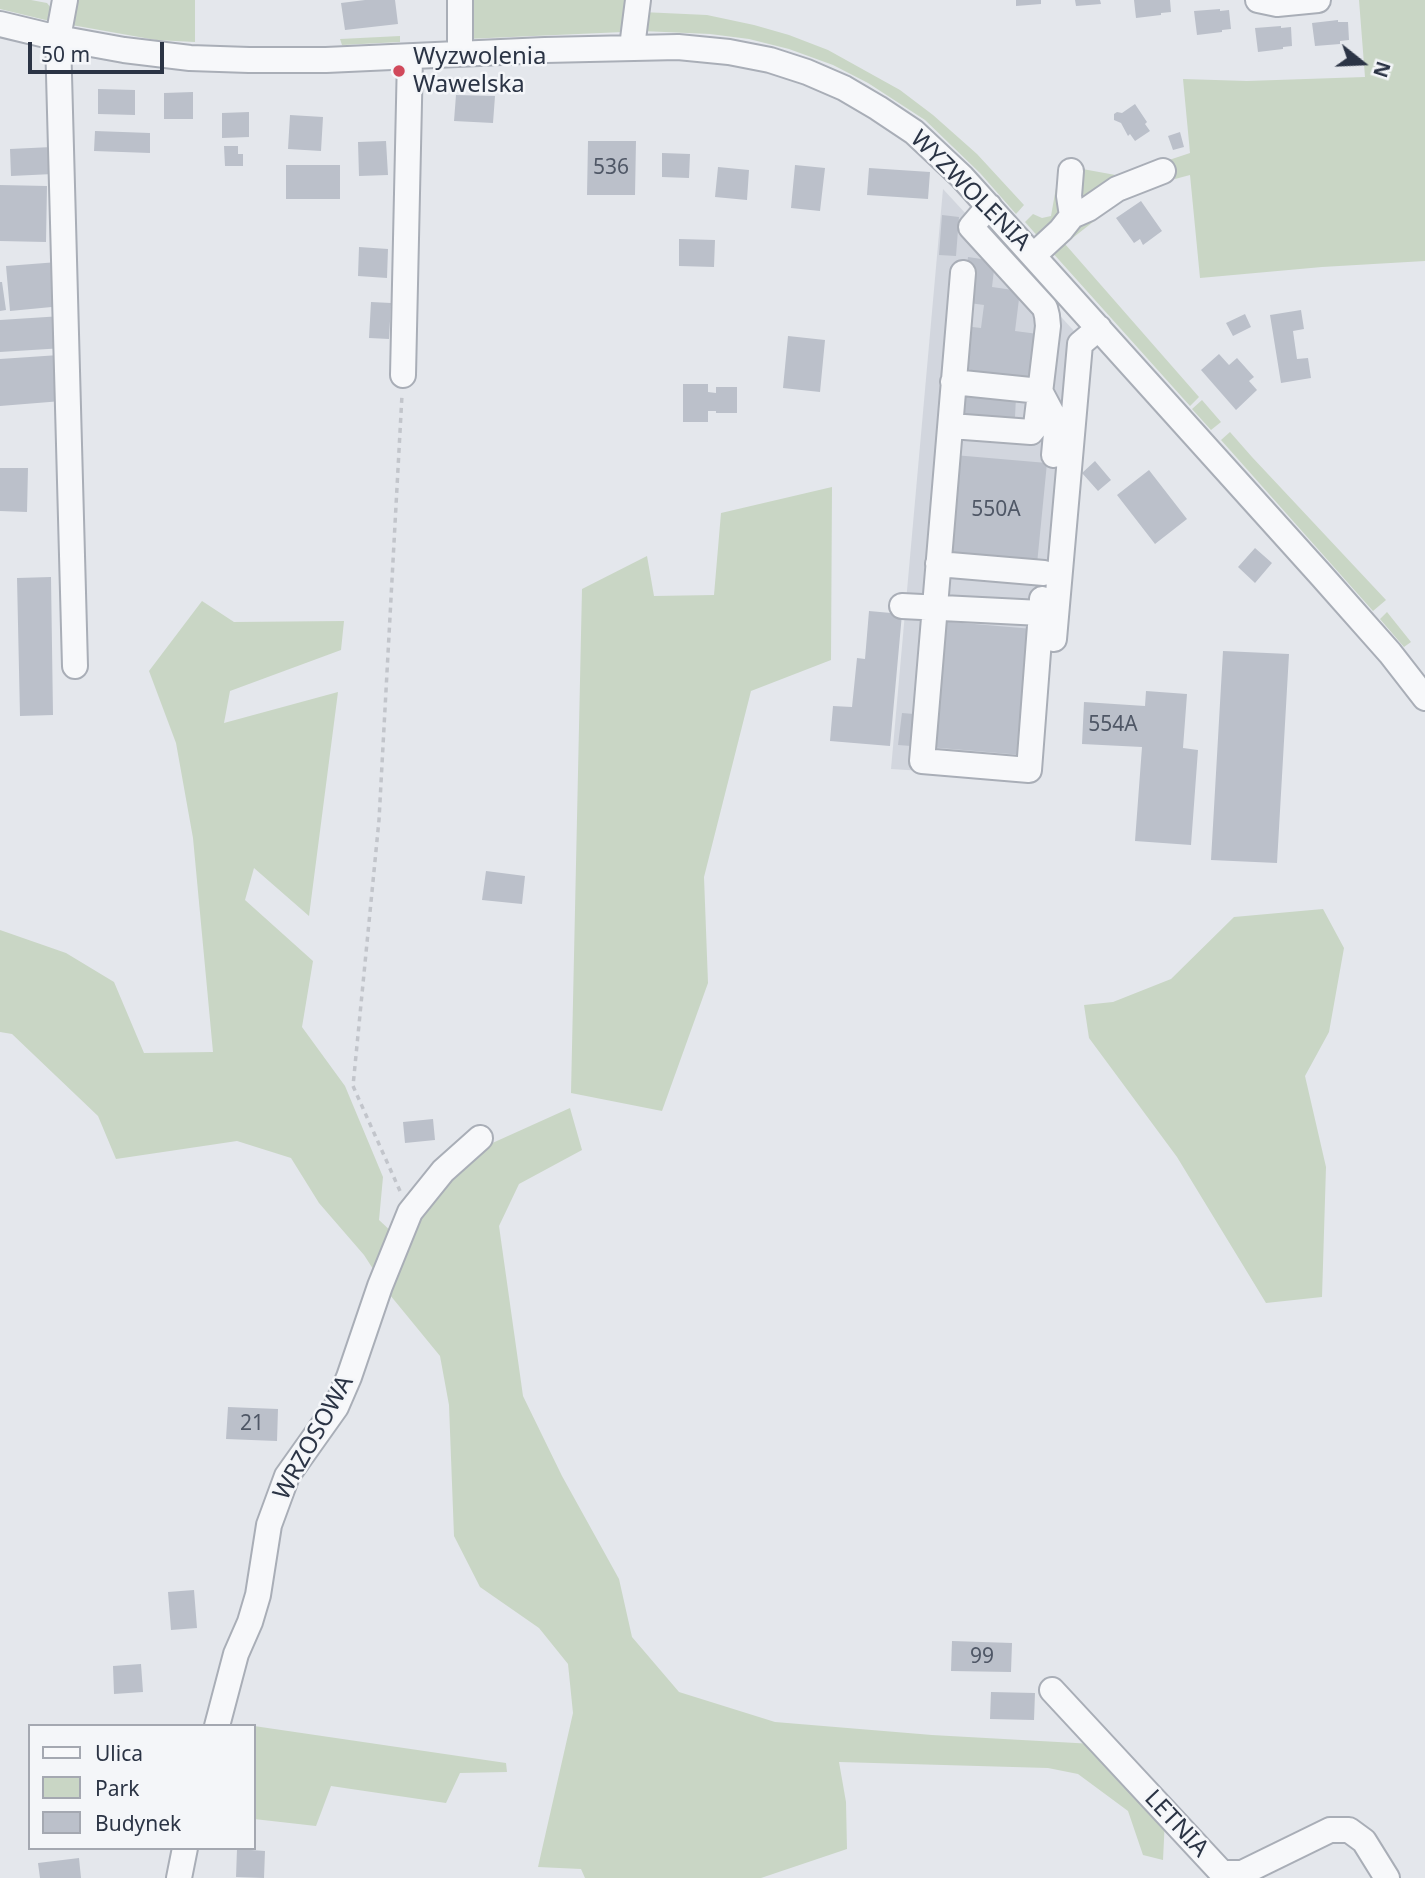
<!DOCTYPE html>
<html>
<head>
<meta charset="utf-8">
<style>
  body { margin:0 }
  #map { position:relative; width:1425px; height:1878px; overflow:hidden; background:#e4e7ec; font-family:"Noto Sans",sans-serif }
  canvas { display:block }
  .legend { position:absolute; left:28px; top:1724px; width:228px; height:126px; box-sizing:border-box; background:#f4f6f9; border:2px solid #a4a8b1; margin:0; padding:9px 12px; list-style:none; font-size:21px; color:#2b3445 }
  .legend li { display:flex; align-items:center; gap:14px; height:35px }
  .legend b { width:35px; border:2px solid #a4a8b1 }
  .north { position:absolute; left:1327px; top:28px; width:70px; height:70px; -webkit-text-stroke:5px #f4f6f9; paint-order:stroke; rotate:108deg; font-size:19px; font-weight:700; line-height:28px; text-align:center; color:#2b3445 }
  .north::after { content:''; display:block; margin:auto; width:24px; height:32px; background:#2b3445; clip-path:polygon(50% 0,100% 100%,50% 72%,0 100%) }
  .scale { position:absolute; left:28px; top:42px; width:136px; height:32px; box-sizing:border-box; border:4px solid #2b3445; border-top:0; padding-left:9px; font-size:21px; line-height:24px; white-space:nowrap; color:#2b3445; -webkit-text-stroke:5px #f4f6f9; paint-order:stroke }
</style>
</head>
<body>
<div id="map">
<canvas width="1425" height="1878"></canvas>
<ul class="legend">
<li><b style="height:9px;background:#f7f8fa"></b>Ulica</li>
<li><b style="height:19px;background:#c9d6c5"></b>Park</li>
<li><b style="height:19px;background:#bbc0ca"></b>Budynek</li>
</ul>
<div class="north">N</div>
<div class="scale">50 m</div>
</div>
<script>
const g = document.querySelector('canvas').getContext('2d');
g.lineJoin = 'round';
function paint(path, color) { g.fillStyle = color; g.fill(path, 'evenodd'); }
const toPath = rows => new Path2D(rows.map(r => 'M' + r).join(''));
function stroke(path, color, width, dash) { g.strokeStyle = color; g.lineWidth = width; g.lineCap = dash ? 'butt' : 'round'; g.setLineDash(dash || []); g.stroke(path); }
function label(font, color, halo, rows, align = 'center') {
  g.font = font + ' "Noto Sans",sans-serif'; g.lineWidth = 5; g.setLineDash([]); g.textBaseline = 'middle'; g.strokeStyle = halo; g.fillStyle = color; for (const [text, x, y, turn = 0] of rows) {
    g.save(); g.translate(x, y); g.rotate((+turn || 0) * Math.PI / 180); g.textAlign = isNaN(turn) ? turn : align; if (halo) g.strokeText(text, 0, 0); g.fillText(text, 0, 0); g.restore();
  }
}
paint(toPath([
  [943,189,1075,332,1035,778,891,769]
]), '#d2d6de');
paint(toPath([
  [0,0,31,0,47,3,55,13,54,22,0,9],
  [69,0,195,0,195,42,156,40,66,24],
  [465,0,631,0,623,32,466,39],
  [1359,0,1425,0,1425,261,1322,267,1200,278,1190,175,1175,179,1170,162,1088,201,1078,199,1077,168,1121,176,1190,153,1183,79,1247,81,1365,77],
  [642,12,707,15,754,25,789,35,828,50,900,90,933,115,977,154,1024,205,1016,214,980,173,925,120,868,83,833,65,789,49,749,39,710,34,642,31],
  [400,36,400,42,342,45,340,39],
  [1060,165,1068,167,1059,218,1041,240,1025,222,1033,214,1042,218,1051,216],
  [1131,192,1065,244,1199,397,1190,406,1051,251,1054,243],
  [1202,400,1221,422,1211,430,1192,409],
  [1230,432,1252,457,1386,600,1373,611,1221,440],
  [832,487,831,660,751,691,704,877,708,983,662,1111,571,1093,582,589,647,556,654,596,714,595,721,513],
  [202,601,234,622,344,621,341,650,230,691,224,723,338,692,309,916,254,868,245,900,313,961,302,1027,345,1086,383,1177,379,1220,409,1248,421,1211,488,1145,570,1108,582,1150,519,1184,499,1226,523,1396,562,1476,619,1579,632,1637,679,1692,775,1722,932,1735,1094,1744,1165,1818,1163,1860,1143,1855,1128,1811,1078,1774,1048,1768,839,1762,846,1802,847,1849,761,1878,585,1878,581,1869,538,1867,573,1713,568,1664,539,1628,480,1587,454,1536,449,1405,440,1356,390,1295,364,1255,319,1203,291,1158,237,1141,116,1159,98,1116,12,1034,0,1032,0,930,66,953,114,982,144,1053,213,1052,193,838,176,743,149,671],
  [1387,612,1411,642,1404,647,1380,619],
  [1323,909,1344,948,1329,1032,1305,1076,1326,1167,1322,1297,1266,1303,1177,1157,1089,1038,1084,1005,1113,1002,1171,979,1234,917],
  [254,1726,506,1763,507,1772,460,1773,446,1803,331,1786,316,1826,254,1819]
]), '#c9d6c5');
paint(toPath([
  [365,0,395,0,398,24,345,30,341,3],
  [1016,0,1041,0,1041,4,1016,6],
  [1075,0,1100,0,1101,4,1076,6],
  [1134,0,1170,0,1171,12,1161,13,1161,15,1136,18],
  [1220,9,1220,11,1229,10,1231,29,1222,30,1222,32,1197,35,1194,11],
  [1338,20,1338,22,1348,22,1349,40,1340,41,1340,44,1315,46,1312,23],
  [1281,26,1281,28,1291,27,1292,46,1283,47,1283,49,1258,52,1255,28],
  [98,89,135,90,135,115,98,114],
  [193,92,193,119,164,119,164,93],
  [456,95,495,96,493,123,454,121],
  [1135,104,1147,122,1145,124,1150,131,1135,141,1130,134,1128,136,1121,123,1114,120,1114,114,1117,112,1122,113],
  [249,112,249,137,222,138,222,113],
  [290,115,323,117,321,151,288,149],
  [95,131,150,133,150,153,94,151],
  [1180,132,1184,147,1173,150,1168,136],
  [386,141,388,175,359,176,358,142],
  [588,141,636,141,635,195,587,195],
  [224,146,238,146,238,154,243,154,243,166,225,166],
  [52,147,53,174,11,176,10,149],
  [662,153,690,154,689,178,662,177],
  [286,165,340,165,340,199,286,199],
  [795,165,825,168,820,211,791,208],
  [718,167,749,170,747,200,715,197],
  [869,168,930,172,928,199,867,195],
  [0,185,47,186,46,242,0,241],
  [1141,201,1162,231,1143,245,1140,239,1134,243,1116,218],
  [942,215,959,217,956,256,939,255],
  [679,239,715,240,714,267,679,266],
  [359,247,388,249,387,278,358,276],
  [968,257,995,261,992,287,1020,291,1015,331,1038,334,1032,378,959,369,964,326,981,328,984,305,962,302],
  [58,262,62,306,10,311,6,266],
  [0,282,2,282,6,310,0,311],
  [371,302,391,303,389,339,369,338],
  [1301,310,1304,329,1293,331,1297,359,1308,358,1311,378,1281,383,1270,315],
  [1245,314,1251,327,1233,336,1226,323],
  [62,316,64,348,0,352,0,320],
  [788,336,825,340,820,392,783,388],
  [1219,354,1229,365,1237,358,1254,377,1249,381,1257,390,1236,410,1201,370],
  [59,355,62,401,0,406,0,359],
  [683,384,708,384,708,392,716,393,716,387,737,387,737,413,716,413,716,411,708,411,708,422,683,422],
  [961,396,1016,397,1015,417,960,415],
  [954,455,1047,463,1037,564,945,556],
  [1095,461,1111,480,1098,491,1082,473],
  [0,468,28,468,27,512,0,511],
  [1149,470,1187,519,1155,544,1117,495],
  [1255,548,1272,563,1255,583,1238,567],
  [51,577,53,715,20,716,17,578],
  [869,611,902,614,890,746,830,741,833,706,852,707,857,658,865,659],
  [939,621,1033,629,1022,755,929,747],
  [1223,651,1289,654,1277,863,1211,860],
  [1146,691,1187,694,1183,748,1198,750,1191,845,1135,841,1142,747,1082,744,1084,702,1145,706],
  [902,713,914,714,911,746,898,745],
  [486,871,525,876,522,904,482,900],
  [433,1119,435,1140,405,1143,403,1122],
  [228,1407,278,1409,277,1441,226,1439],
  [194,1590,197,1628,171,1630,168,1592],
  [952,1641,1012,1643,1011,1672,951,1671],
  [141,1664,143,1692,114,1694,113,1666],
  [991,1692,1035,1693,1034,1720,990,1719],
  [237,1849,265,1851,264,1878,236,1877],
  [79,1858,81,1878,40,1878,38,1863]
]), '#bbc0ca');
const minor = toPath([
  [65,0,58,38,75,666],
  [460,0,460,54],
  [1258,0,1277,4,1318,0],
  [0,24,58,38,124,50,190,58,249,60,326,60,545,50,678,47,729,52,770,60,807,72,844,88,878,108,914,132,962,177,1320,574,1390,653,1425,698],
  [632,47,638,0],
  [1071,171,1069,196,1072,216],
  [1034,255,1061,230,1072,216,1088,209,1117,189,1163,171],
  [963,273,922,761,1029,770,1041,613],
  [403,375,410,57],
  [953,382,1040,391,1057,423,1054,455],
  [951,426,1031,432,1036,426,1048,326,1047,316,1045,308,971,227,989,206],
  [938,564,1044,573],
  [902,606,1041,613,1042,599],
  [1054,639,1080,344,1099,328],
  [1052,1690,1222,1873,1242,1873,1330,1830,1349,1830,1364,1841,1387,1878],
  [217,1726,236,1654,250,1622,258,1595,269,1525,287,1476,336,1407,349,1377,380,1286,410,1212,443,1171,480,1138],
  [179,1878,185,1848]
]);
stroke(minor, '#a9aeb7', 28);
stroke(toPath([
  [400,1191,353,1086,379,820,402,395]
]), '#c2c5cb', 3.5, [5, 5]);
stroke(minor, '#f7f8fa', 24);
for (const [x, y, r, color] of [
  [399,71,7,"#d1495b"]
]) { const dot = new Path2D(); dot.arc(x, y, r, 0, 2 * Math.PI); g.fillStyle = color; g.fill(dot); stroke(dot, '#f4f6f9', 2.5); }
label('21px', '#4f5766', null, [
  ["536",611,168],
  ["550A",996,510],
  ["554A",1113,725],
  ["21",252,1424],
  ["99",982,1657]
]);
label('24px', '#2b3445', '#f4f6f9', [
  ["Wyzwolenia",413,57],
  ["Wawelska",413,85]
], 'left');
label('24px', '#2b3445', '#f4f6f9', [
  ["WYZWOLENIA",970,191,45],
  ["WRZOSOWA",314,1438,-61],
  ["LETNIA",1176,1824,47]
]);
</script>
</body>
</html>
